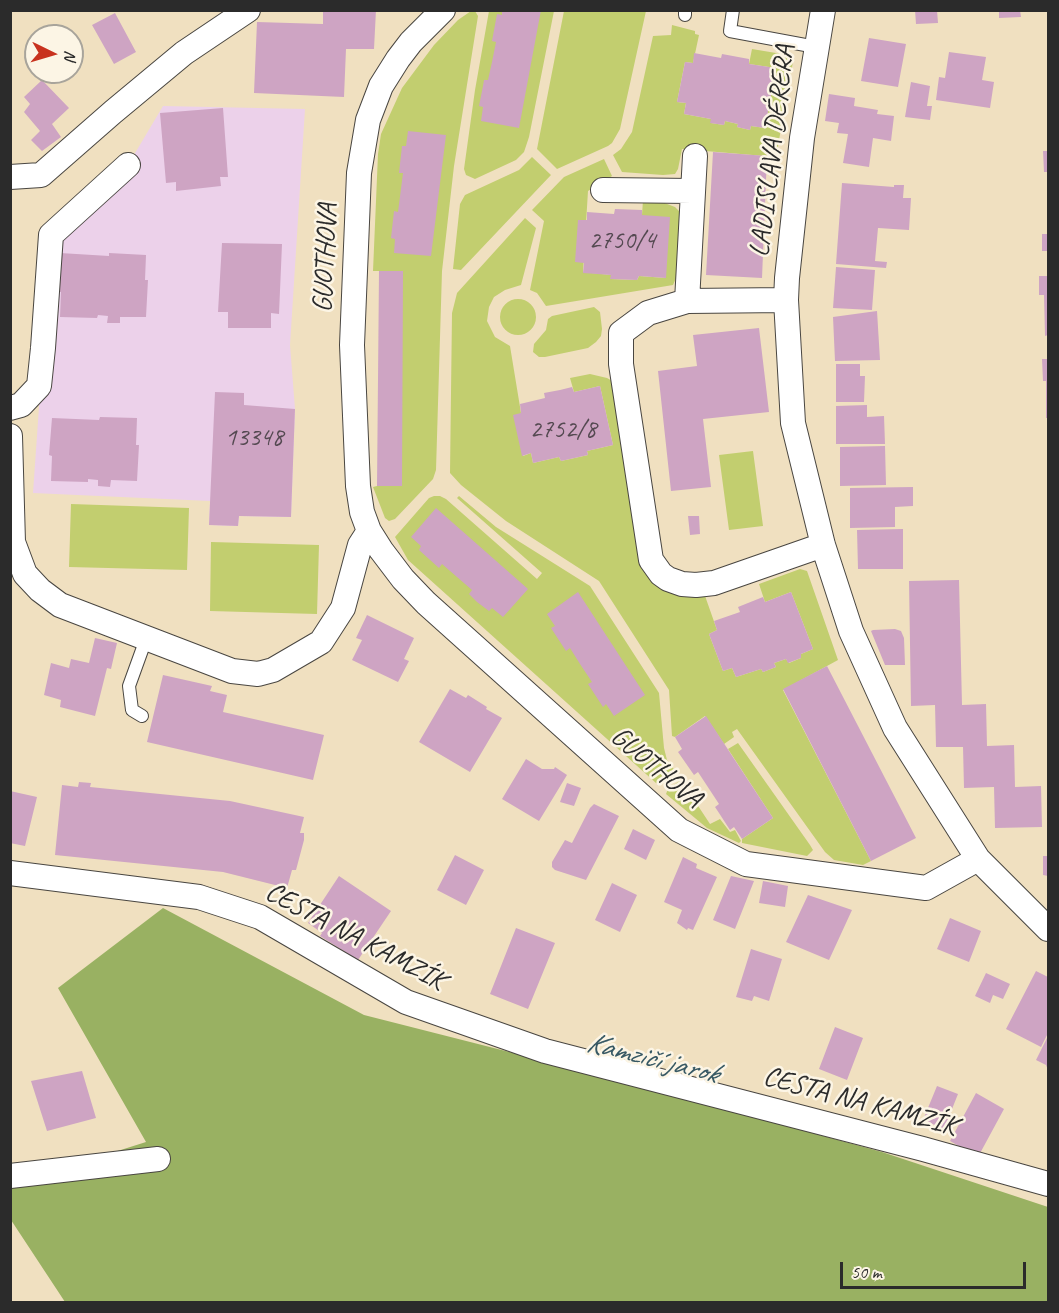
<!DOCTYPE html>
<html>
<head>
<meta charset="utf-8">
<style>
  body { margin:0 }
  #map { position:relative; width:1059px; height:1313px; overflow:hidden; background:#f0e0c0; font-family:Caveat,sans-serif }
  canvas { display:block }
  .frame { position:absolute; inset:0; border:12px solid #2b2b2b; pointer-events:none }
  .north { position:absolute; left:24px; top:24px; width:60px; height:60px; box-sizing:border-box; background:#fcf5e5; border:2px solid #a8a49b; border-radius:50%; rotate:95deg; font-size:16px; font-weight:700; line-height:24px; text-align:center; color:#2b2b2b }
  .north::after { content:''; display:block; margin:auto; width:21px; height:27px; background:#c8321e; clip-path:polygon(50% 0,100% 100%,50% 72%,0 100%) }
  .scale { position:absolute; left:840px; top:1262px; width:186px; height:27px; box-sizing:border-box; border:3px solid #2b2b2b; border-top:0; padding-left:8px; font-size:18px; line-height:21px; white-space:nowrap; color:#2b2b2b; -webkit-text-stroke:4px #fcf5e5; paint-order:stroke }
</style>
</head>
<body>
<div id="map">
<canvas width="1059" height="1313"></canvas>
<div class="frame"></div>
<div class="north">N</div>
<div class="scale">50 m</div>
</div>
<script>
const g = document.querySelector('canvas').getContext('2d');
g.lineJoin = 'round';
function paint(path, color) { g.fillStyle = color; g.fill(path, 'evenodd'); }
const toPath = rows => new Path2D(rows.map(r => 'M' + r).join(''));
function stroke(path, color, width, dash) { g.strokeStyle = color; g.lineWidth = width; g.lineCap = dash ? 'butt' : 'round'; g.setLineDash(dash || []); g.stroke(path); }
function label(font, color, halo, rows, align = 'center') {
  g.font = font + ' Caveat,sans-serif'; g.lineWidth = 5; g.setLineDash([]); g.textBaseline = 'middle'; g.strokeStyle = halo; g.fillStyle = color; for (const [text, x, y, turn = 0] of rows) {
    g.save(); g.translate(x, y); g.rotate((+turn || 0) * Math.PI / 180); g.textAlign = isNaN(turn) ? turn : align; if (halo) g.strokeText(text, 0, 0); g.fillText(text, 0, 0); g.restore();
  }
}
paint(toPath([
  [163,106,305,109,290,345,295,409,291,517,239,516,238,526,209,525,210,501,33,493,51,235,128,165]
]), '#ecd1ea');
paint(toPath([
  [471,11,475,11,478,16,454,166,442,271,436,470,433,479,395,519,389,521,385,518,373,487,377,486,403,271,373,271,378,154,381,134,402,88,434,45,458,20],
  [489,11,554,11,529,137,524,152,516,160,475,179,466,175,464,169,475,90],
  [564,11,646,11,620,129,612,143,608,146,557,169,537,149],
  [672,25,695,31,695,34,699,35,693,63,685,62,677,102,686,103,684,114,711,119,711,123,724,125,725,121,738,124,737,127,750,130,751,126,765,128,776,68,749,64,752,49,794,56,776,157,682,149,678,169,675,174,663,175,622,172,613,155,621,149,632,132,653,36,671,35],
  [532,157,551,175,461,270,453,269,460,204,465,195,519,170],
  [604,159,612,176,588,191,583,272,611,275,611,279,637,280,639,276,666,278,642,215,643,200,662,202,675,207,681,213,677,276,673,285,546,306,537,293,530,290,544,221,532,210,564,177],
  [525,218,536,228,521,285,505,290,494,297,489,307,487,321,495,337,510,346,521,413,523,456,531,453,533,463,559,457,561,461,588,455,587,451,613,445,600,386,574,392,570,378,590,374,607,378,614,382,645,560,704,593,717,630,709,634,723,671,732,668,736,677,761,669,763,672,776,667,774,663,786,659,789,663,801,658,801,654,813,649,791,592,765,602,759,584,800,569,807,571,838,660,783,690,871,861,863,865,834,860,825,852,737,729,732,732,734,737,724,744,705,716,675,737,672,736,669,690,599,581,506,521,461,485,450,473,452,313,457,293],
  '500 317a18 18 0 1 1 36 0a18 18 0 1 1-36 0Z',
  [594,307,600,312,602,329,601,336,596,342,588,348,545,357,539,357,533,352,534,344,546,330,548,319,552,316],
  [753,451,763,526,729,530,719,455],
  [434,496,440,496,446,499,537,579,542,573,457,498,459,496,496,527,590,586,659,693,664,748,667,760,676,772,660,784,656,783,408,560,395,537,429,498],
  [71,504,189,508,187,570,69,567],
  [211,542,319,545,317,614,210,611],
  [738,743,810,845,813,850,807,856,742,843,742,839,773,818,728,749],
  [681,780,710,824,720,819,730,832,735,830,741,841,739,843,707,828,666,794,668,789]
]), '#c2ce6f');
paint(toPath([
  [163,908,364,1015,596,1074,882,1152,1048,1207,1048,1302,65,1302,11,1220,10,1185,146,1142,58,988]
]), '#99b162');
paint(toPath([
  [323,10,376,10,374,49,346,49,344,97,254,93,257,22,323,24],
  [502,10,541,10,519,128,481,121,483,107,479,106,483,86,484,80,488,80,492,62,496,42,492,41,497,14,502,15],
  [915,10,937,10,938,23,916,24],
  [999,10,1020,10,1021,17,999,18],
  [115,13,136,52,114,64,92,25],
  [869,38,906,44,898,87,861,81],
  [949,52,986,57,982,80,994,82,990,108,936,100,939,77,945,78],
  [694,53,721,58,722,54,749,59,749,64,776,68,765,128,751,126,750,130,737,127,738,124,725,121,724,125,710,123,711,119,684,114,686,103,677,102,685,62,693,63],
  [42,80,69,108,52,124,61,137,42,151,31,140,40,131,24,112,30,104,24,97],
  [911,82,930,86,927,106,932,106,930,120,905,117],
  [829,94,855,98,854,106,878,110,877,114,894,116,891,141,873,138,869,167,843,163,848,134,837,133,839,123,825,121],
  [223,108,228,177,220,177,221,186,176,191,176,182,166,183,160,113],
  [408,131,446,135,431,256,394,253,395,239,391,238,394,211,398,212,403,173,399,173,402,146,406,146],
  [1043,151,1048,151,1048,172,1044,172],
  [713,152,767,156,762,278,706,275],
  [842,183,894,187,894,185,904,185,903,198,911,198,909,230,878,228,875,261,887,262,886,268,836,264],
  [615,209,642,210,642,215,670,217,666,278,639,276,637,280,610,279,611,275,583,273,584,263,575,262,578,220,587,220,587,212,614,214],
  [1042,234,1048,234,1048,251,1042,251],
  [222,243,282,244,279,314,271,313,271,328,228,328,228,312,218,312],
  [60,253,109,256,109,253,146,255,145,280,148,280,146,317,120,317,120,323,107,323,108,316,98,315,97,318,60,317,61,292,57,292],
  [836,267,875,270,872,310,833,308],
  [379,271,403,271,402,486,377,486],
  [1039,276,1048,276,1048,335,1045,336,1044,295,1039,295],
  [877,311,880,360,835,361,833,317],
  [759,328,769,412,703,419,711,487,671,491,658,371,697,366,693,335],
  [1042,359,1048,359,1048,418,1046,418,1046,381,1043,381],
  [836,364,860,364,860,376,865,376,864,402,836,402],
  [600,386,613,445,587,451,588,455,561,461,559,457,533,463,531,453,522,456,513,415,521,413,520,404,545,398,544,393,560,390,572,387,574,392],
  [215,392,244,393,244,405,295,409,291,517,239,516,238,526,209,525],
  [867,405,867,417,884,416,885,444,836,444,836,406],
  [100,417,137,418,136,445,139,445,137,481,111,480,110,487,98,486,98,480,88,479,88,482,51,481,52,456,49,455,52,418,99,420],
  [885,446,886,485,840,486,840,447],
  [913,487,913,506,895,507,895,527,850,528,850,488],
  [436,508,528,589,503,617,492,608,489,611,477,602,469,594,472,590,442,564,439,568,419,550,421,546,411,537],
  [688,516,699,516,700,534,690,535],
  [903,529,903,569,858,569,857,530],
  [959,580,962,705,986,704,987,746,1014,745,1015,787,1041,786,1042,827,995,828,994,787,964,788,963,747,936,747,935,705,911,706,909,581],
  [578,592,645,695,614,716,606,704,603,707,588,684,592,682,580,664,570,648,566,651,551,628,555,626,547,614],
  [791,592,813,649,801,654,801,658,788,663,786,659,774,663,776,667,763,672,761,669,736,677,732,668,723,671,709,634,717,630,714,621,740,612,738,607,763,597,765,602],
  [367,615,414,638,404,659,409,661,398,682,352,660,362,640,356,638],
  [895,629,901,631,904,638,905,665,885,665,871,631,873,630],
  [95,638,117,643,111,669,107,668,95,716,60,707,61,700,44,695,51,663,69,668,71,659,89,663],
  [827,666,916,838,871,861,783,689],
  [163,675,212,686,210,691,227,695,223,712,324,735,313,780,147,742],
  [450,689,466,698,468,695,487,707,486,709,502,718,470,772,419,742],
  [706,716,773,818,742,839,734,827,730,830,719,813,715,807,719,804,698,772,694,775,678,752,682,749,675,737],
  [526,759,542,769,554,769,555,767,567,775,539,821,502,799],
  [79,782,91,783,90,787,230,801,304,817,300,833,304,833,304,840,296,870,292,870,287,888,223,872,55,855,62,785,78,787],
  [567,783,581,788,574,806,560,802],
  [10,791,37,797,25,846,10,843],
  [594,804,619,816,586,880,555,870,552,867,552,862,565,840,572,843,590,808],
  [633,829,655,840,646,860,624,849],
  [455,855,484,870,466,905,437,890],
  [1043,856,1048,856,1048,876,1043,875],
  [683,857,697,864,696,868,717,877,693,930,688,928,687,930,677,923,682,910,664,902],
  [339,876,391,911,358,960,320,936,322,933,308,923],
  [731,876,754,881,735,929,713,920],
  [763,881,788,886,785,907,759,903],
  [612,883,637,895,620,932,595,920],
  [808,895,852,910,829,960,786,942],
  [950,918,981,931,969,962,937,949],
  [516,928,555,943,528,1009,490,994],
  [751,949,782,959,769,1001,754,996,752,1001,736,997],
  [1036,971,1048,977,1048,1033,1041,1047,1006,1029],
  [986,973,1010,984,1003,999,993,995,990,1003,975,996],
  [835,1027,863,1038,847,1080,819,1069],
  [1048,1036,1048,1070,1046,1065,1036,1060],
  [82,1071,96,1118,47,1131,31,1081],
  [937,1086,958,1094,944,1129,923,1120],
  [976,1093,1004,1109,978,1157,950,1141]
]), '#cea4c3');
const service = toPath([
  [685,10,685,15],
  [733,10,730,31,816,47],
  [142,716,132,710,129,686,146,639]
]);
const minor = toPath([
  [443,10,411,42,398,59,381,86,368,120,359,173,352,345,358,486,362,512,369,531,381,550,403,579,426,603,679,830,746,864,926,888,978,859],
  [823,10,802,138,787,278,786,300,793,423,823,545,851,631,895,728,978,859,1048,929],
  [10,177,41,175,113,112,184,53,248,10],
  [603,190,692,191],
  [786,300,687,301,648,313,621,333,621,364,651,560,661,574,668,579,682,584,696,585,714,583,823,545],
  [687,301,695,156],
  [10,408,21,405,39,386,43,348,51,235,128,165],
  [10,436,13,542,25,574,40,590,60,605,232,671,258,674,273,670,321,642,343,608,360,545,369,531],
  [10,873,199,897,260,917,406,1002,545,1051,923,1149,1048,1184],
  [10,1176,158,1159]
]);
stroke(service, '#494641', 14);
stroke(minor, '#494641', 26);
stroke(service, '#fff', 12);
stroke(minor, '#fff', 24);
label('26px', '#544951', null, [
  ["2750/4",622,241],
  ["2752/8",563,430],
  ["13348",254,438]
]);
label('28px', '#2b2b2b', '#fcf5e5', [
  ["LADISLAVA DÉRERA",773,151,-83],
  ["GUOTHOVA",326,258,-87],
  ["GUOTHOVA",656,768,40],
  ["CESTA NA KAMZÍK",355,937,28],
  ["CESTA NA KAMZÍK",860,1102,15]
]);
label('italic 30px', '#385964', '#fcf5e5', [
  ["Kamzičí jarok",652,1059,14]
]);
</script>
</body>
</html>
